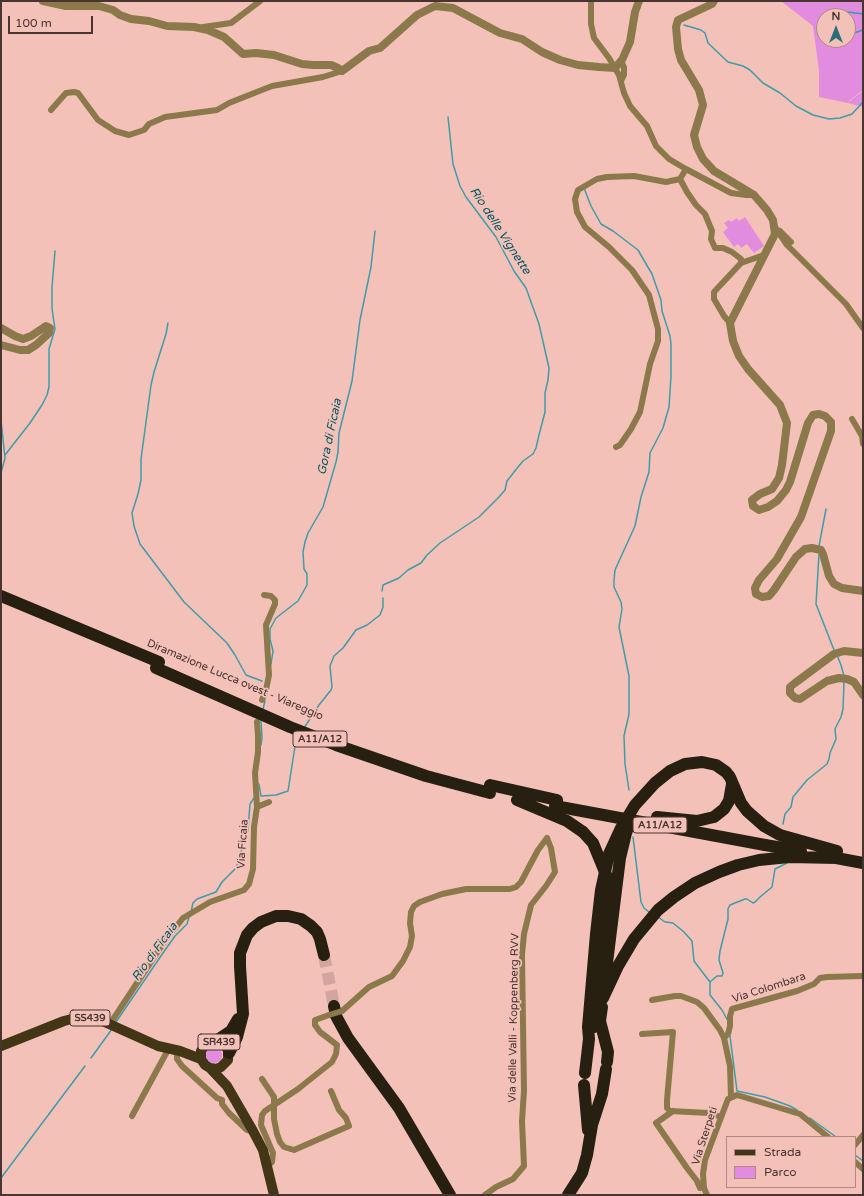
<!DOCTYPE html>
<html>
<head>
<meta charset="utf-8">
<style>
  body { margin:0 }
  #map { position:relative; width:864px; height:1196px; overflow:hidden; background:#f4c1b9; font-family:"Varela Round",sans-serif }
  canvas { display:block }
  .frame { position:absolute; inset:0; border:2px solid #483431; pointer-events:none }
  .legend { position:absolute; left:726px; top:1136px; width:130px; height:52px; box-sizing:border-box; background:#f4c1b9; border:1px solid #af8983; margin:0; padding:5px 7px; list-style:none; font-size:12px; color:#483431 }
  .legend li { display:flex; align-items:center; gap:8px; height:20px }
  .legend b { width:20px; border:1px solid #af8983 }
  .north { position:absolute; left:816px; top:8px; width:40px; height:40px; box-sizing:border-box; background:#f4c1b9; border:1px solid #af8983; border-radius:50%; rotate:0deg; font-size:11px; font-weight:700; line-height:16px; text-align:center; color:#483431 }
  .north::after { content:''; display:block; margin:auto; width:14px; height:18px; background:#266f79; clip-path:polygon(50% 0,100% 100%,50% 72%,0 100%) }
  .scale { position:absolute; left:8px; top:16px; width:85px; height:18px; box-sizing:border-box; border:2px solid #483431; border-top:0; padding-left:5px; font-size:12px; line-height:14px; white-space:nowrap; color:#483431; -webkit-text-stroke:3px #f4c1b9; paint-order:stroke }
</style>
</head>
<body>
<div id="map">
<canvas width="864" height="1196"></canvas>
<div class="frame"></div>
<ul class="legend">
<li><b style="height:5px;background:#423616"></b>Strada</li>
<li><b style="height:11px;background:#e28cdf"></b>Parco</li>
</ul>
<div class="north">N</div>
<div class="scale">100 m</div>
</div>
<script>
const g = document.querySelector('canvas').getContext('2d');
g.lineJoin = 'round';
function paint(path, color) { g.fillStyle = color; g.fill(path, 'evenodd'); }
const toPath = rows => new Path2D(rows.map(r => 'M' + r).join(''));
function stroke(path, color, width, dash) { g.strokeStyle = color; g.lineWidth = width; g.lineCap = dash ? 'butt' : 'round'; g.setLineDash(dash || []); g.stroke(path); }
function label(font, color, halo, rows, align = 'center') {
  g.font = font + ' "Varela Round",sans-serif'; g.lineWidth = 3.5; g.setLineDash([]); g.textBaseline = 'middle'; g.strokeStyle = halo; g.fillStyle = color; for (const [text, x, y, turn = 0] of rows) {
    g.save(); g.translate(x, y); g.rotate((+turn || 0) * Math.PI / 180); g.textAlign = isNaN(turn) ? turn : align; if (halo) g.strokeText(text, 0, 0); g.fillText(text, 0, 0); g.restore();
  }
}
paint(toPath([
  [781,1,863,1,863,90,849,101,848,103,819,97,819,71,813,26],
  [824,16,848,16,848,40,824,40],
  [863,91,863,107,848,103,850,101],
  [745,217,764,246,754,253,747,244,741,248,738,244,734,247,723,232,728,228,724,223,729,220,731,222,737,218,739,221],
  '206 1055a8 8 0 1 1 16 0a8 8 0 1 1-16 0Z'
]), '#e28cdf');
stroke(toPath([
  [831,15,837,15,848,12,863,14],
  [684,25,701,30,705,33,708,43,728,62,743,66,750,70,763,83,780,93,796,106,813,115,829,119,840,118,852,114,863,102],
  [848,35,863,30],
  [584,188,591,206,601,224,613,231,638,250,652,274,661,300,662,311,670,336,671,344,671,376,669,407,663,428,650,453,649,472,641,497,635,526,615,570,614,580,614,587,621,602,622,609,619,627,629,676,629,714,624,736,625,764,629,790],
  [168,323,166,334,154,372,151,385,141,459,141,480,138,494,132,513,134,526,140,544,184,602,227,643,235,655,246,675,262,681],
  [1,420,5,458,1,473],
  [5,455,30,423,42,405,47,395,49,387,49,349,55,329,52,309,52,287,55,251],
  [819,546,826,509],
  [819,554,816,604,834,650],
  [382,591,383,585,399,578,408,570,421,563,427,555,440,543,479,517,499,497,505,490,507,481,518,467,523,461,533,454,536,448,539,435,545,412,545,393,548,380,549,368,539,324,526,288,514,271,496,237,466,197,460,186,453,164,448,117],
  [837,655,841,665,844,676],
  [271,664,273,651,270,639,270,629,276,618,298,601,307,585,307,574,304,569,303,552,305,542,308,533,323,507,336,462,338,452,339,433,352,381,360,320,371,267,375,231],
  [263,709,265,701],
  [304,728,319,705,331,690,332,687,330,666,334,656,343,648,356,630,367,625,380,615,383,607,383,598],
  [261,745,262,738,261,721],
  [259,784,261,796],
  [262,796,276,795,288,791,296,740,299,736],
  [783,824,785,814,791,807,793,797,807,780,827,764,829,759,830,753,836,739,835,729,841,717,843,709,844,682],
  [633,837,641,902,644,908,649,912],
  [191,912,193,903,197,899,216,892,222,882,236,868,248,830,250,804,254,798],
  [658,917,665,922,673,923,684,932,692,941,694,961,710,982],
  [710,982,710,995,722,1010,728,1021],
  [710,982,717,976,722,976,723,973,719,960,720,951,728,919,728,909,730,905,745,899,747,899,753,903,755,902,760,897,772,887,775,869,787,863],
  [116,1022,163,953,175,936,187,924,189,917],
  [730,1036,737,1091,765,1097,790,1106,797,1110],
  [91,1058,112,1029],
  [810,1118,836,1137],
  [855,1155,863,1161],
  [1,1178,85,1066]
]), '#3e9caa', 1.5);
stroke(toPath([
  [324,955,334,1006]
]), '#d2a59e', 12, [12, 6]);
stroke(toPath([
  [591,1,591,24,594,38,609,58,619,75,624,93,630,106,647,126,656,146,669,159,686,169,731,193,746,195,754,195],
  [203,27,231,23,260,1],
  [621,81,624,75,624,67,621,61],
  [51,110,66,93,74,92,78,93,98,120,115,131,129,135,144,130,149,124,165,117,217,110,229,103,272,86,323,77,342,71],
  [686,169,680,179,687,192,696,205,705,214,712,231,711,239,715,248,723,248,732,252,741,259,741,263],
  [775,227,787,245,846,304,863,328],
  [780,231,791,242],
  [730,323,724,316,714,299,714,292,741,263,764,255],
  [852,419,862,436,863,444],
  [616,447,620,445,631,429,640,412,650,364,658,341,658,329,649,295,632,270,609,247,585,227,577,212,575,199,578,190,597,179,607,177,634,176,666,182,680,179],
  [262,700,266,690,269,675,266,625,275,604,275,600,271,596,264,595],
  [257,807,269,802],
  [652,1000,675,996,681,996,697,1002,704,1008,720,1030,724,1038,730,1066,731,1097],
  [342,1011,369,987,392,976,403,961,410,947,412,936,410,923,411,912,414,906,420,902,442,894,466,889,510,889,516,887,521,882,538,850,547,838],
  [110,1024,164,942,183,918,210,902,244,890,249,884,253,869,254,827,257,807,255,773,258,752,258,735,257,722],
  [642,1034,673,1032,667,1100,667,1108,670,1111,709,1113,721,1117],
  [724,1038,728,1034,730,1026,730,1016,732,1009,797,991,814,984,820,978,827,977,863,976],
  [177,1050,177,1059,182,1066,217,1098,222,1100],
  [262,1079,274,1097,274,1119,277,1134,280,1142,284,1147,294,1150,349,1126,346,1118,339,1110,331,1091],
  [222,1100,222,1104,229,1113,247,1130,253,1131],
  [673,1111,656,1123,687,1168,697,1181,700,1188],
  [132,1116,169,1048],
  [855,1145,863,1135],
  [855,1162,863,1169],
  [267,1167,272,1162,273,1153,261,1125,262,1115,265,1111,298,1089,332,1062,336,1054,337,1045,320,1032,315,1025,315,1020,329,1015],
  [485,1195,496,1187,513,1179,524,1166,522,1121,524,1091,522,955,524,934,531,905,546,886,555,872,551,848,547,838],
  [707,1195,704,1188,703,1174,705,1160,728,1099,737,1095,800,1114,828,1137]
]), '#8b794b', 6);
stroke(toPath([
  [43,1,66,6,99,6,113,10,120,15,131,19,149,21,167,26,194,27,208,30,224,37,243,54,256,53,274,55,302,64,313,65,331,65,338,68,342,71,369,51,380,48,417,15,435,6,453,8,500,33,522,39,542,52,560,60,578,65,599,67,615,68,622,60,630,42,635,12,639,1],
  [714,1,712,4,678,20,676,27,678,49,681,60,699,90,703,105,694,135,697,147,703,159,714,171,754,195,767,210,773,220,775,234,730,323,733,341,739,356,748,369,780,405,787,423,782,465,779,478,772,489,760,494,752,500,753,506,759,510,768,507,777,501,786,490,790,482,808,423,813,415,819,414,825,416,831,422,831,431,801,517,777,559,759,580,755,588,756,594,762,597,769,596,774,590,796,557,805,549,812,548,821,550,823,554,829,576,834,584,842,588,863,591],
  [1,328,15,336,23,339,31,336,46,326,50,328,49,333,36,345,28,350,20,350,1,345],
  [863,653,844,651,834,654,795,683,790,687,790,693,795,698,800,699,827,681,839,678,847,679,854,682,863,695]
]), '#8b794b', 8);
stroke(toPath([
  [1,1046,64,1021,75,1018,89,1018,98,1019,158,1046,180,1051,201,1059],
  [210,1068,217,1069,221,1067,228,1060,228,1050,224,1045,220,1042,211,1041,205,1045,201,1051,201,1059,205,1065,210,1068,227,1086,253,1131,263,1150,274,1195]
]), '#423616', 10);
stroke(toPath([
  [1,596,159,662],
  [490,785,557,800],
  [517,800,567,821,583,832],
  [657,817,697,821,714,817,724,809,729,801,732,784],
  [765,845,801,851],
  [831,857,863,863],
  [604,987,620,858,626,833,629,826],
  [603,998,618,966,634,939,658,910,674,897,695,883,719,872,738,865,759,860,789,857,837,858],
  [334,1006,336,1016,348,1038,399,1108,450,1195],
  [602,1007,600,1021,608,1052,607,1062],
  [216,1041,231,1031,238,1019],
  [229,1053,237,1037,243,1014,240,966,240,953,247,935,253,928,261,922,276,916,288,916,301,919,311,926,317,932,320,939,324,955],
  [585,1073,589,1039,588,1027,596,934,601,890,609,854,621,828,635,805,655,783,670,771,685,764,702,762,716,765,726,772,730,777,741,803,747,811,764,826,780,835,837,851],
  [584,1085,588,1130],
  [568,1195,582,1173,587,1155,592,1125,602,1094,606,1069]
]), '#272010', 12);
stroke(toPath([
  [329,1015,342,1011]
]), '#8b794b', 6);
stroke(toPath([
  [156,668,290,727,336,745,426,776,490,793],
  [555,806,765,845],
  [583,832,593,843,607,877,607,900,605,923,594,1027]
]), '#272010', 12);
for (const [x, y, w] of [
  [320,739,54],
  [660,825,54],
  [90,1018,40],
  [219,1042,42]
]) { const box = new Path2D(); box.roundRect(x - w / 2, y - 8, w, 16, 3); g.fillStyle = '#f4c1b9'; g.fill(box); stroke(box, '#483431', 1); }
label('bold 10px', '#483431', null, [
  ["A11/A12",320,739],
  ["A11/A12",660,825],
  ["SS439",90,1018],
  ["SR439",219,1042]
]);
label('11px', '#483431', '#f4c1b9', [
  ["Diramazione Lucca ovest - Viareggio",235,680,23],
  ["Via Ficaia",243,844,-86],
  ["Via Colombara",769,988,-18],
  ["Via delle Valli - Koppenberg RVV",514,1018,-89],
  ["Via Sterpeti",705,1136,-72]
]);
label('italic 12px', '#025761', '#f4c1b9', [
  ["Rio delle Vignette",500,231,57],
  ["Gora di Ficaia",330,437,-78],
  ["Rio di Ficaia",155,952,-54]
]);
</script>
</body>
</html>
